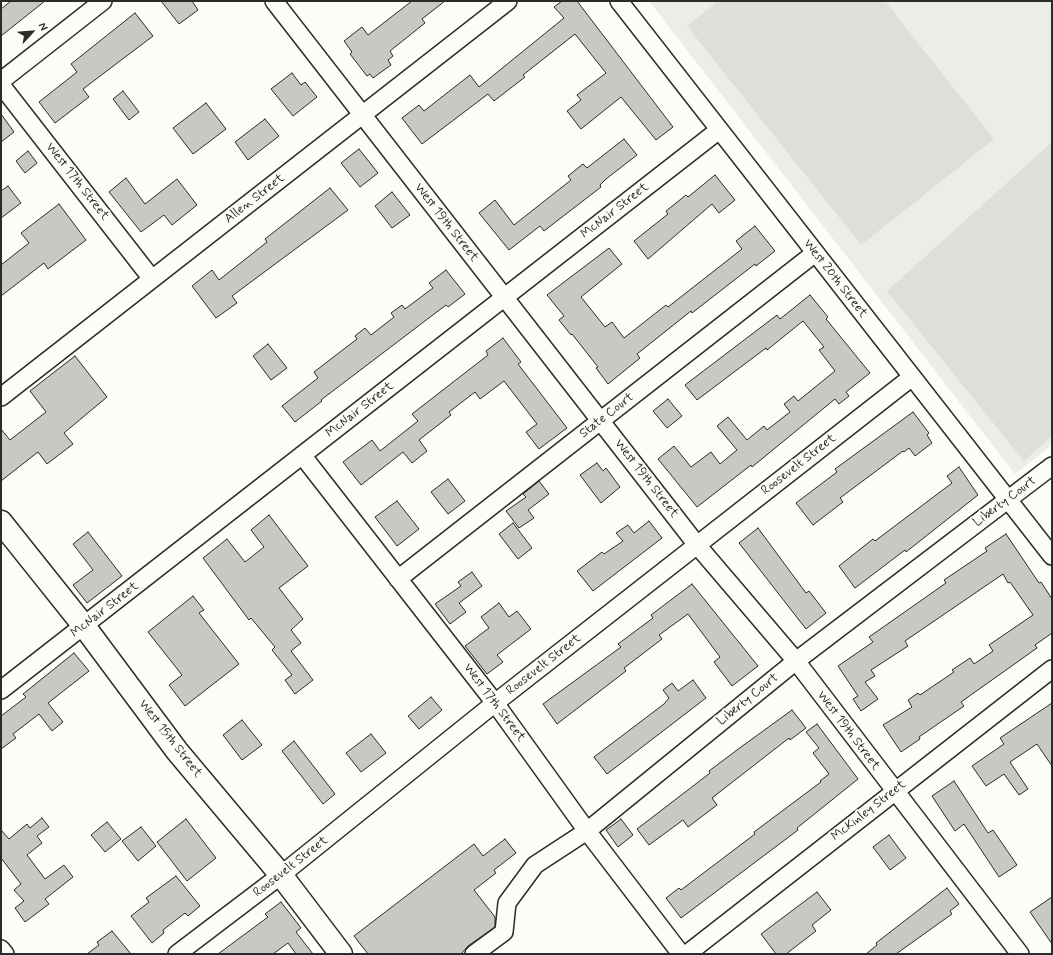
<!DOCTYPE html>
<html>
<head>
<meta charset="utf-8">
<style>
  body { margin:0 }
  #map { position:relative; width:1053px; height:955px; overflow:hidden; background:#fdfcf7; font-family:Mynerve,sans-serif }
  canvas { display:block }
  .frame { position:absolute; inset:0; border:2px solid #2b2b2b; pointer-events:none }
  .north { position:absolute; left:12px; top:12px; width:40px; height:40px; -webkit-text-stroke:3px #fdfcf7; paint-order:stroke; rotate:64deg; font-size:11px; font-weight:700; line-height:16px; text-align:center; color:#2b2b2b }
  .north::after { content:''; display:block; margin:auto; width:14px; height:18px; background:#2b2b2b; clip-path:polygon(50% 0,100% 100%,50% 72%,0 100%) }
</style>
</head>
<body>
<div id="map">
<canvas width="1053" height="955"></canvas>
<div class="frame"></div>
<div class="north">N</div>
</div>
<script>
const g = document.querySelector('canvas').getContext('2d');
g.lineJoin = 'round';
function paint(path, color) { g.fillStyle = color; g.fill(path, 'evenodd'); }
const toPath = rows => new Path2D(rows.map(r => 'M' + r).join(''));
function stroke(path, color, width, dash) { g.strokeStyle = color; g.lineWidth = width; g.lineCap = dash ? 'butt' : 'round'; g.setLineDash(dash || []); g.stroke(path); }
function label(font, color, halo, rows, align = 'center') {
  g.font = font + ' Mynerve,sans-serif'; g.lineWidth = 4; g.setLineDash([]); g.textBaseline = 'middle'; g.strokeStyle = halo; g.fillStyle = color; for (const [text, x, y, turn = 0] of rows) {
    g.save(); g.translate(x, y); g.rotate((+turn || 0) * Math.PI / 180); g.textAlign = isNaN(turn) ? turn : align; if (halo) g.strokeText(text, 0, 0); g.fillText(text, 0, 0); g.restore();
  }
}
paint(toPath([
  [649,1,1052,1,1052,445,1015,474]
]), '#edece8');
paint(toPath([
  [718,1,885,1,994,139,861,245,687,26],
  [1050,144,1052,145,1052,436,1024,461,887,291]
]), '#dfdeda');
const building = toPath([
  [11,1,45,1,1,36,1,9,11,1],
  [161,1,192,1,198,10,179,24,161,1],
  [412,1,445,1,422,19,425,23,390,51,393,56,388,60,391,65,373,78,370,74,367,76,350,54,352,52,344,41,362,27,368,35,412,1],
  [562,1,577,1,673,127,656,140,621,97,581,129,567,111,581,100,577,95,606,73,575,34,523,75,525,77,494,101,488,94,422,144,402,118,419,105,424,111,470,75,479,87,564,18,554,7,562,1],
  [135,13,153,36,83,89,89,97,55,123,39,102,77,72,71,64,135,13],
  [292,73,301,85,305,82,317,97,293,116,271,89,292,73],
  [123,91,139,112,129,120,113,99,123,91],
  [206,103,226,129,193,154,173,128,206,103],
  [1,114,14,132,1,142,1,114],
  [265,119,279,136,248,160,235,142,265,119],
  [624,139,637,155,606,179,600,185,601,187,544,231,540,226,509,250,479,213,495,200,514,225,571,180,568,176,583,164,587,168,624,139],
  [359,149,378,173,360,187,341,163,359,149],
  [28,151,37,163,25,173,16,161,28,151],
  [715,175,735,200,719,213,712,204,648,259,634,241,668,214,666,211,686,195,688,197,715,175],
  [126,178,145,204,177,179,197,205,172,225,164,215,141,232,109,192,126,178],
  [8,186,21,203,1,218,1,191,8,186],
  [330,188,348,210,232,296,237,303,216,318,192,286,212,270,219,280,267,242,265,239,330,188],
  [392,192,410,215,392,228,375,206,392,192],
  [59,204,86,240,48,269,44,263,1,296,1,265,29,243,21,233,59,204],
  [755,226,775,251,756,266,755,264,692,313,691,311,637,354,640,358,608,384,596,368,598,367,572,334,571,335,559,320,564,316,547,295,609,248,622,264,581,297,605,327,612,322,624,338,666,305,668,307,742,249,736,241,755,226],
  [446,270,465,294,448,307,446,305,321,400,322,401,295,422,282,406,318,378,314,372,357,339,355,336,365,328,371,335,394,317,391,313,402,305,405,309,433,288,429,283,446,270],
  [810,295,828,317,826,319,870,373,846,392,849,396,839,404,835,399,752,467,751,465,697,507,658,459,674,446,691,467,711,452,720,464,737,450,717,426,728,417,747,440,764,426,767,430,790,412,784,404,794,396,798,401,835,371,819,350,824,347,803,321,767,350,766,348,697,400,685,385,777,315,780,319,810,295],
  [503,338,521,362,518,364,567,428,539,449,526,432,537,424,504,381,480,399,475,392,449,412,451,415,419,440,427,451,412,463,403,452,361,485,343,462,372,440,380,451,418,421,412,414,488,355,486,351,503,338],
  [268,344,287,368,271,380,253,356,268,344],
  [75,356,107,397,64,433,73,444,47,464,38,452,1,481,1,429,10,440,46,412,30,391,75,356],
  [668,399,682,416,667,428,653,411,668,399],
  [913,412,929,433,927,435,932,443,915,456,909,448,904,452,903,451,840,498,843,502,813,525,796,503,837,472,835,469,913,412],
  [597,463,603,471,606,468,620,487,601,503,580,475,597,463],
  [959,467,978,495,906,552,905,550,855,588,839,566,873,539,875,541,952,483,947,476,959,467],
  [448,479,465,501,448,514,431,492,448,479],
  [539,481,549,494,528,510,534,518,519,528,506,511,526,497,523,494,539,481],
  [397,501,419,529,397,546,375,517,397,501],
  [269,515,308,566,279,588,303,619,291,630,301,643,291,651,313,680,295,694,285,680,292,675,272,650,275,647,251,618,249,620,203,558,227,539,245,562,264,547,251,530,269,515],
  [649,521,662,538,593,591,577,571,602,552,604,554,623,541,616,533,628,525,634,533,649,521],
  [513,523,532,548,518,559,499,534,513,523],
  [758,528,806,593,809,591,826,613,806,629,739,543,758,528],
  [88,532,122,576,87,603,73,585,93,570,73,544,88,532],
  [1006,534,1039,583,1041,582,1052,599,1052,633,1035,645,1037,648,961,702,964,706,919,737,920,739,901,752,883,725,912,707,908,700,918,693,920,695,954,672,952,670,970,658,974,664,993,651,989,645,1033,615,1010,582,1008,583,1003,574,905,641,908,646,871,670,875,676,865,682,878,699,861,711,853,699,858,696,838,666,873,642,869,637,946,583,944,580,987,551,985,548,1006,534],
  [472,572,482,586,459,603,466,612,450,624,435,604,461,586,458,582,472,572],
  [692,584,758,666,732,686,714,662,720,657,688,614,659,635,662,639,624,668,626,671,557,724,543,704,621,647,618,644,653,618,651,615,692,584],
  [193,596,204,610,199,613,239,664,185,706,169,685,182,675,148,632,193,596],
  [499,603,509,617,517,611,531,629,497,655,503,662,487,674,465,646,489,628,481,617,499,603],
  [74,653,89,671,48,703,63,722,52,731,39,714,13,734,16,738,1,749,1,716,26,697,23,694,74,653],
  [693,680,706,698,607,774,594,757,664,704,669,698,663,690,672,683,678,691,693,680],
  [431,697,442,710,419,729,408,716,431,697],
  [1052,703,1052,766,1037,744,1010,762,1028,789,1019,795,1004,774,986,786,972,766,1004,744,1000,738,1052,703],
  [792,710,806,728,790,740,789,738,712,798,717,805,688,827,683,820,649,845,637,829,710,773,709,771,741,747,792,710],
  [242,720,262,745,242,760,223,735,242,720],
  [817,724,858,779,797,828,798,830,681,918,666,898,679,888,681,890,755,834,754,832,821,782,820,781,829,774,813,753,819,748,806,732,817,724],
  [371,734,386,753,361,772,346,753,371,734],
  [294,741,335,794,323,804,282,751,294,741],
  [954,781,988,833,993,830,1017,865,999,877,964,824,955,831,932,796,954,781],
  [42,818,49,827,37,836,42,843,27,855,45,879,64,865,73,877,45,899,49,904,25,922,15,908,24,901,14,890,21,884,1,858,1,830,9,839,27,824,30,828,42,818],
  [186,819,216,858,187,881,157,842,186,819],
  [621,819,633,835,618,847,606,830,621,819],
  [107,822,121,839,105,852,91,835,107,822],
  [141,827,156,846,138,861,122,841,141,827],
  [889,835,906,858,890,870,873,847,889,835],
  [505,839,516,853,494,870,496,873,474,890,495,917,495,927,468,946,461,954,368,954,354,936,474,844,483,856,505,839],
  [176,876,200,906,188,916,185,913,163,930,164,933,152,943,131,916,149,902,146,898,176,876],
  [947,888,959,904,950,911,952,914,896,954,866,954,877,945,876,943,947,888],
  [817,892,831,910,812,925,816,931,786,954,776,954,761,934,817,892],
  [1052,897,1052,944,1030,912,1052,897],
  [281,902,301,928,296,932,313,954,296,954,288,943,273,954,218,954,268,917,265,914,281,902],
  [112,931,131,954,87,954,99,945,97,942,112,931]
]);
paint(building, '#c9c8c4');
stroke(building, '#2b2b2b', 1);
const minor = toPath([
  [274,1,697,545,796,661,1020,954],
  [619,1,1052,556],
  [1,81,103,1],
  [1,85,152,279],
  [1,397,508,1],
  [302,455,495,703,587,831,681,954],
  [398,579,815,253],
  [1,690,719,130],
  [1,949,5,954],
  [177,954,281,875,495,703,912,377],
  [474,954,504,932,507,903,535,865,587,831,796,661,1052,466],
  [687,954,1052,669]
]);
const secondary = toPath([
  [1,522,84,626,177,751,281,875,341,954]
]);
stroke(minor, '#2b2b2b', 20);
stroke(secondary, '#2b2b2b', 25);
stroke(minor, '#fdfcf7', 17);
stroke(secondary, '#fdfcf7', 22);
label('13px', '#2b2b2b', '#fdfcf7', [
  ["West 17th Street",77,182,52],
  ["Allen Street",255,199,-38],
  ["McNair Street",615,211,-38],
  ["West 19th Street",446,223,52],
  ["West 20th Street",835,279,52],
  ["McNair Street",360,410,-38],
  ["State Court",607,416,-38],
  ["Roosevelt Street",799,465,-38],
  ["West 19th Street",646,479,52],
  ["Liberty Court",1005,502,-37],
  ["McNair Street",105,610,-38],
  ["Roosevelt Street",544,665,-38],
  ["Liberty Court",748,700,-39],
  ["West 17th Street",494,703,53],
  ["West 19th Street",848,731,53],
  ["West 15th Street",170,739,52],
  ["McKinley Street",869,811,-38],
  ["Roosevelt Street",291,867,-38]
]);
</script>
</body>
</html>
